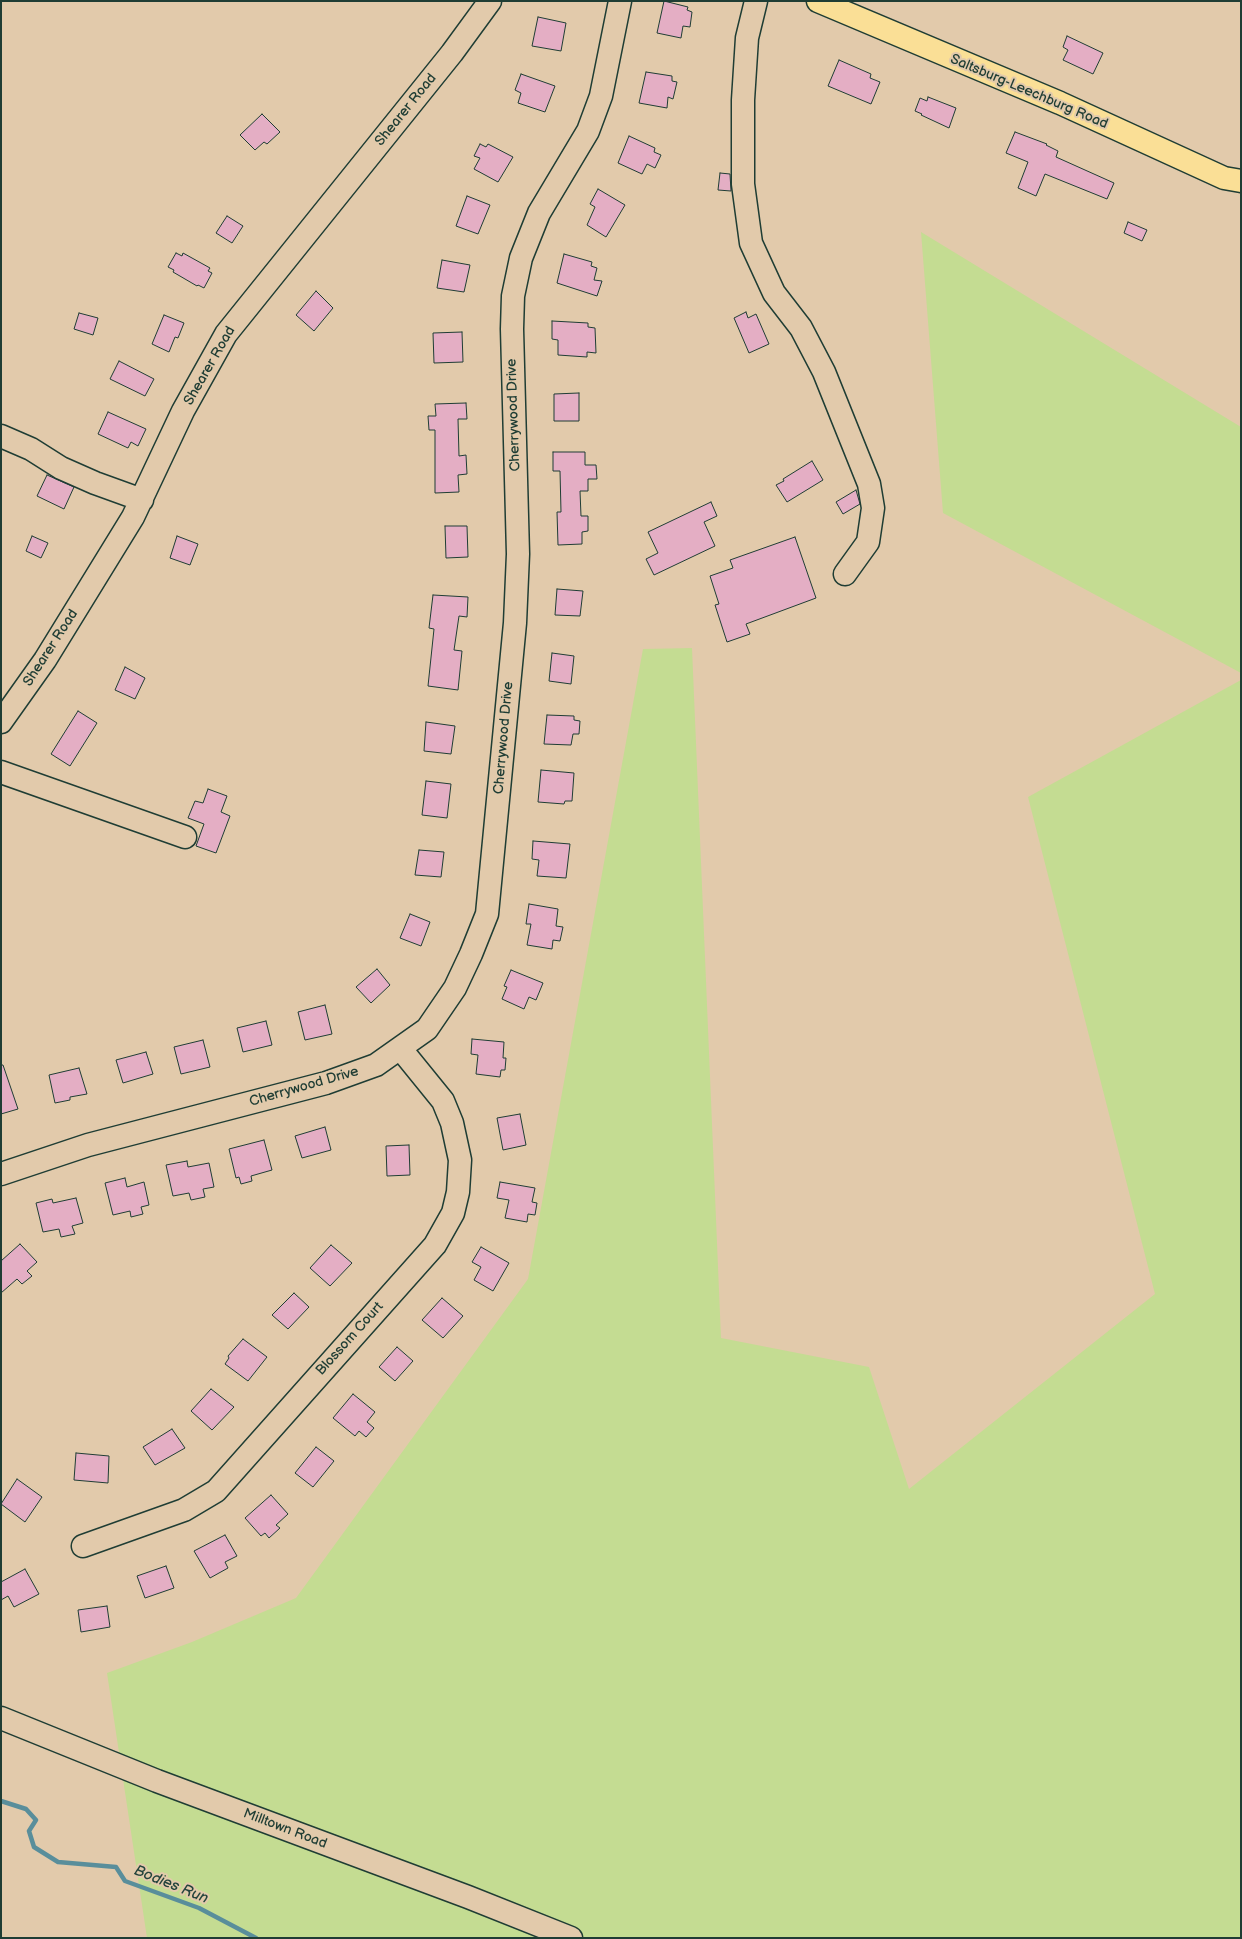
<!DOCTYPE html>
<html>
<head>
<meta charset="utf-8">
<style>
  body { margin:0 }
  #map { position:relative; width:1242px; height:1939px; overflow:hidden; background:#e2caab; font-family:"Balsamiq Sans",sans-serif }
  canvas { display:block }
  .frame { position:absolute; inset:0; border:2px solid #1f3d34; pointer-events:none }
</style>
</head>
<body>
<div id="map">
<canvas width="1242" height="1939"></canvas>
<div class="frame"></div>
</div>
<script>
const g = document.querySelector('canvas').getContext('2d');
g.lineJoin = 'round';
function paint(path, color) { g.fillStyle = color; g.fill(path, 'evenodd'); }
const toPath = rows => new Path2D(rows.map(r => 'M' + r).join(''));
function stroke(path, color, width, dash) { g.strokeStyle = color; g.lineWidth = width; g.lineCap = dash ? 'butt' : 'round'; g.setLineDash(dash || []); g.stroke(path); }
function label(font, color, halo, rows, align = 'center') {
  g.font = font + ' "Balsamiq Sans",sans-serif'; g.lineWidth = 4; g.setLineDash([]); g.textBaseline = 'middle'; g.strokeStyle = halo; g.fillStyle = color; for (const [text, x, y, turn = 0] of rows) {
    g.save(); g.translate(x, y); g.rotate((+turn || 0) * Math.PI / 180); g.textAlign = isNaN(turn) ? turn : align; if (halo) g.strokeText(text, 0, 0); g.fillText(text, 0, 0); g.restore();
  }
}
paint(toPath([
  [921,232,1241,427,1241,673,943,513],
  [692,648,721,1338,869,1367,909,1489,1155,1294,1028,797,1241,680,1241,1938,147,1938,107,1673,192,1642,296,1598,528,1279,643,649]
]), '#c4dc92');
stroke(toPath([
  [1,1801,26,1809,36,1820,29,1831,34,1847,58,1862,116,1867,125,1881,199,1908,256,1938]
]), '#598e9b', 4.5);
const building = toPath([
  [664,1,688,7,687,10,692,12,690,27,683,26,681,38,657,33,664,1],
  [538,17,566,23,561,51,532,46,538,17],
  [1067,36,1103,53,1093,74,1063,60,1068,50,1063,47,1067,36],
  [839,60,871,74,870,78,880,82,871,104,828,86,839,60],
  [646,72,672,76,672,81,677,82,673,99,668,97,667,108,639,103,646,72],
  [521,74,555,86,545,112,518,103,521,93,515,90,521,74],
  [928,97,956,108,949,128,921,115,922,114,915,111,920,98,927,101,928,97],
  [262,114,280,132,267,144,264,142,255,150,240,135,262,114],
  [1015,132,1047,144,1046,145,1058,151,1056,157,1114,183,1107,199,1045,174,1036,196,1018,188,1028,162,1006,153,1015,132],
  [629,136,655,148,654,152,661,155,655,168,647,164,642,174,618,163,629,136],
  [480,144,486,147,488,144,513,157,498,182,474,169,480,158,474,156,480,144],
  [720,173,730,174,731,191,718,190,720,173],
  [598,189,625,205,606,237,587,225,595,207,590,204,598,189],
  [467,196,490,205,478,234,456,226,467,196],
  [227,216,243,226,232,243,216,233,227,216],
  [1128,222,1147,230,1142,241,1124,233,1128,222],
  [176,253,182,256,183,253,210,268,208,271,212,273,204,288,198,285,197,286,173,272,174,270,168,267,176,253],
  [564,254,592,262,591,266,597,268,594,280,602,281,597,296,557,283,564,254],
  [442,260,470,265,464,292,437,288,442,260],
  [316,291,333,308,314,331,296,315,316,291],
  [746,312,748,318,756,314,769,344,749,353,734,318,746,312],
  [79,313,98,318,93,335,74,329,79,313],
  [164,315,184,323,178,338,175,337,169,352,152,344,164,315],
  [552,321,588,323,588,327,595,328,596,353,587,352,587,357,558,355,558,340,552,339,552,321],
  [462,332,463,362,434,363,433,333,462,332],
  [119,361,154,379,145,396,110,379,119,361],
  [579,393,579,421,554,421,554,394,579,393],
  [466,403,467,419,458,419,459,456,466,455,467,474,458,475,459,492,435,493,435,430,429,430,428,416,436,416,435,404,466,403],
  [108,412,146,429,138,446,131,442,128,448,98,434,108,412],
  [553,452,585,452,585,465,596,465,597,479,588,479,588,491,580,491,581,516,588,516,588,531,582,532,582,544,558,545,557,512,561,512,560,471,553,471,553,452],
  [812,461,823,480,787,502,776,485,784,481,783,479,812,461],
  [47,475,74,487,64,509,37,496,47,475],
  [856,490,860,504,843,514,836,502,856,490],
  [711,502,717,516,704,522,715,546,654,575,646,559,658,553,648,532,711,502],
  [445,526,467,526,468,557,446,558,445,526],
  [32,536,48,543,41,558,26,551,32,536],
  [177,536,198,544,190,565,170,558,177,536],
  [795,537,816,598,746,624,750,634,727,642,715,605,719,604,710,576,733,568,730,560,795,537],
  [557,589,583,591,580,616,555,615,557,589],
  [433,595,468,597,467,617,459,616,454,650,462,651,458,690,428,686,434,629,429,628,433,595],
  [552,653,574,656,571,684,549,681,552,653],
  [125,667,145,678,135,699,115,690,125,667],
  [78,711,97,723,70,766,51,754,78,711],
  [547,715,574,716,574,720,580,721,579,734,573,734,571,745,544,744,547,715],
  [426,722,455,726,451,754,424,751,426,722],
  [541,770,574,773,572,801,565,801,564,804,538,802,541,770],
  [426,781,451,784,447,818,422,815,426,781],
  [208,789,227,796,221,812,230,816,216,853,196,846,204,824,188,818,195,801,203,803,208,789],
  [533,841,570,844,566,878,537,876,539,860,532,859,533,841],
  [419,850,444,852,441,877,415,875,419,850],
  [529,904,558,909,556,926,563,927,560,941,553,940,552,949,527,945,531,924,526,924,529,904],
  [410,914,430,922,421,946,400,938,410,914],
  [377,969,390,985,371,1003,356,987,377,969],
  [511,970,543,983,536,1000,529,997,524,1009,502,999,507,987,504,986,511,970],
  [325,1005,332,1034,305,1040,298,1012,325,1005],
  [266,1021,272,1045,243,1052,237,1028,266,1021],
  [472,1039,504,1042,503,1058,506,1058,505,1070,501,1070,500,1077,476,1074,478,1055,471,1054,472,1039],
  [203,1040,210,1067,181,1074,174,1047,203,1040],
  [146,1052,153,1074,123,1083,116,1060,146,1052],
  [1,1065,3,1065,18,1109,1,1114,1,1065],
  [79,1068,87,1094,70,1097,70,1100,55,1103,49,1075,79,1068],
  [520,1114,526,1145,503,1150,497,1118,520,1114],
  [325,1127,331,1150,302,1158,295,1136,325,1127],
  [264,1140,272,1170,251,1176,252,1181,241,1184,239,1177,236,1178,229,1149,264,1140],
  [409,1145,410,1175,387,1176,386,1146,409,1145],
  [187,1161,188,1167,209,1163,214,1187,203,1189,205,1197,191,1200,189,1193,173,1196,166,1165,187,1161],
  [125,1178,127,1187,144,1182,149,1205,141,1207,143,1214,131,1217,130,1211,113,1215,105,1183,125,1178],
  [500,1182,535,1188,532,1202,537,1203,535,1215,528,1214,527,1222,505,1218,509,1200,497,1198,500,1182],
  [76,1198,83,1223,72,1226,75,1234,61,1237,59,1229,43,1232,36,1203,52,1199,53,1203,76,1198],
  [20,1244,37,1262,27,1271,32,1276,22,1284,17,1279,1,1293,1,1261,20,1244],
  [331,1245,352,1263,330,1286,310,1268,331,1245],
  [481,1247,509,1263,493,1291,474,1280,481,1267,472,1262,481,1247],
  [294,1293,309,1307,288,1329,272,1315,294,1293],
  [442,1298,463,1316,443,1338,422,1320,442,1298],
  [243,1339,267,1357,248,1381,225,1364,229,1358,228,1356,243,1339],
  [397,1347,413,1361,395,1381,379,1367,397,1347],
  [211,1389,234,1407,212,1430,191,1411,211,1389],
  [353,1394,375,1412,367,1422,374,1428,366,1437,359,1431,355,1436,333,1418,353,1394],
  [172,1429,185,1448,155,1465,143,1447,172,1429],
  [316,1447,334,1461,313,1487,295,1473,316,1447],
  [76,1453,109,1456,108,1483,74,1480,76,1453],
  [17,1479,42,1497,25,1522,1,1504,17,1479],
  [271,1495,288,1514,276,1525,280,1528,269,1538,265,1533,261,1536,245,1518,271,1495],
  [225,1535,237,1556,225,1562,228,1568,210,1578,194,1551,225,1535],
  [166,1566,174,1588,145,1598,137,1576,166,1566],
  [25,1569,39,1594,14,1607,8,1596,1,1600,1,1582,25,1569],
  [107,1606,110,1627,81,1632,78,1610,107,1606]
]);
paint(building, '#e4aec4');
stroke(building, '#1f3d34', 1);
const minor = toPath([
  [756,1,747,38,743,100,743,184,751,243,774,293,801,328,824,372,869,484,873,508,868,542,845,574],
  [1,436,31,449,61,468,95,483,142,500],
  [1,722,45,660,133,517,183,411,226,334,452,53,490,1],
  [1,772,185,837],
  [1,1174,88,1145,326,1083,376,1065,427,1029,455,988,471,954,487,914,515,623,518,554,512,329,513,296,521,258,539,213,588,131,601,96,620,1],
  [83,1546,184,1510,216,1491,435,1245,453,1213,458,1192,460,1160,452,1123,443,1101,400,1048],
  [1,1718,157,1781,468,1897,571,1938]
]);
const major = toPath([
  [818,1,1060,103,1224,178,1241,181]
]);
stroke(minor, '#1f3d34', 25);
stroke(major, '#1f3d34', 25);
stroke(minor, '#e2caab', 22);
stroke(major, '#fadf96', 22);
label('14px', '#1f3d34', '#e2caab', [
  ["Saltsburg-Leechburg Road",1029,92,23],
  ["Shearer Road",406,110,-51],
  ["Shearer Road",210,366,-60],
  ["Cherrywood Drive",514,415,-92],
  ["Shearer Road",51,648,-57],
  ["Cherrywood Drive",504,738,-85],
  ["Cherrywood Drive",304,1087,-16],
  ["Blossom Court",350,1339,-48],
  ["Milltown Road",285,1829,21]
]);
label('italic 15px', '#24443d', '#e2caab', [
  ["Bodies Run",171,1885,22]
]);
</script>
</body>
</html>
